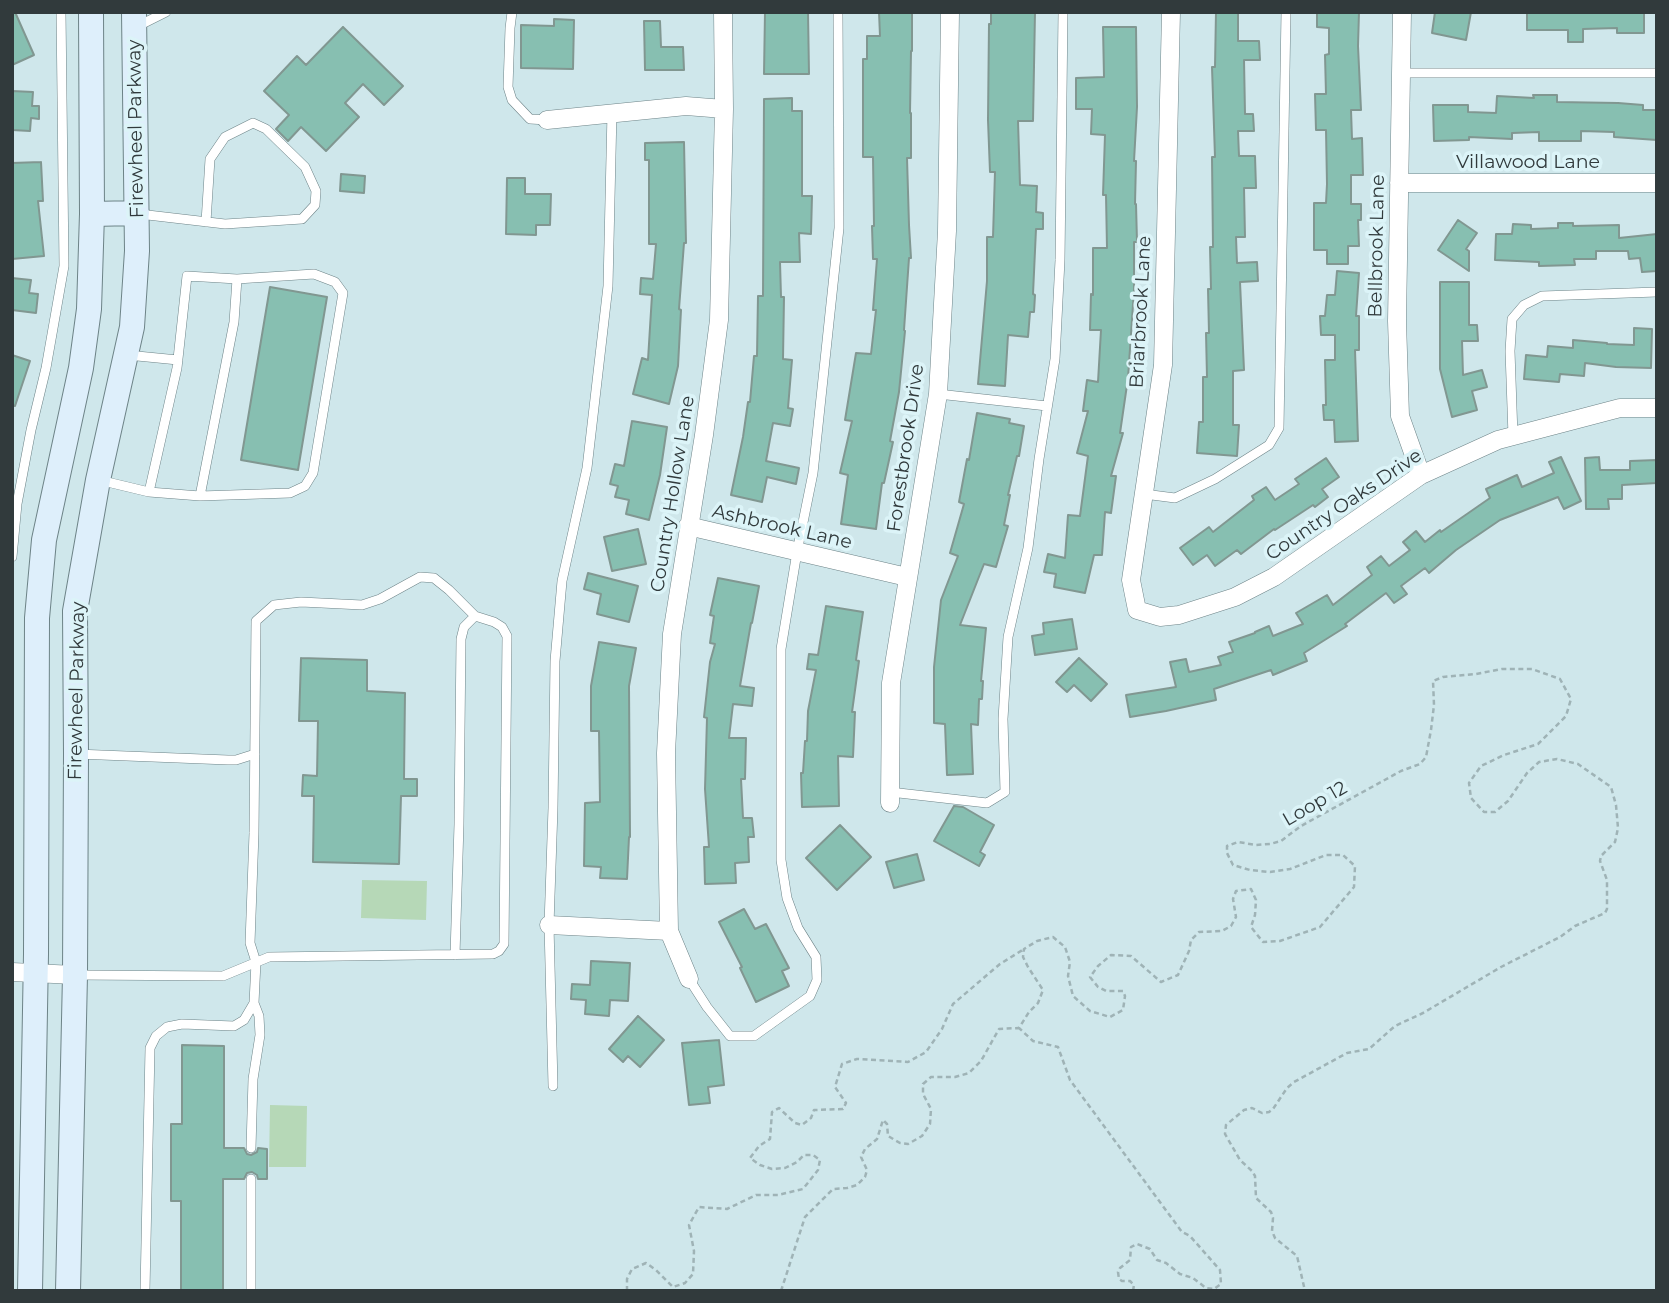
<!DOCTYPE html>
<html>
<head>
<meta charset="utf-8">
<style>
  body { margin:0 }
  #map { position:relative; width:1669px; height:1303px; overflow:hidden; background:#cfe7eb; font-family:Montserrat,sans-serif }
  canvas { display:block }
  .frame { position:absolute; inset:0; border:14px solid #313a3c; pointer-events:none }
</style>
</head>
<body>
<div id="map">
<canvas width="1669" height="1303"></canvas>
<div class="frame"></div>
</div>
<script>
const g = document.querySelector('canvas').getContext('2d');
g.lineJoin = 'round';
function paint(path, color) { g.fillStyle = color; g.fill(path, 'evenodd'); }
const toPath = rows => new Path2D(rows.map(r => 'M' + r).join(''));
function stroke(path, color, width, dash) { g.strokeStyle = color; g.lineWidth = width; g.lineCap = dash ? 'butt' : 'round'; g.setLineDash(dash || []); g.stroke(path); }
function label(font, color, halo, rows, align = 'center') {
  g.font = font + ' Montserrat,sans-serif'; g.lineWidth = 7; g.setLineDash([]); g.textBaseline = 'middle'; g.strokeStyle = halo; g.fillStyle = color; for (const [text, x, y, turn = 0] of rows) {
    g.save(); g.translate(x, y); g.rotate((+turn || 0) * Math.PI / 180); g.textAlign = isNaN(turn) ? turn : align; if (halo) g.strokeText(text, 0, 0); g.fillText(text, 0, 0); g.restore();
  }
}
paint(toPath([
  [362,880,427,881,426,920,361,918],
  [270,1105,307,1106,306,1167,269,1167]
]), '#b6d8b7');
const building = toPath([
  [12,12,15,12,34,55,12,65,12,12],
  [765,12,808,12,809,74,764,74,765,12],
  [879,12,912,12,912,51,911,51,910,113,911,113,911,158,907,158,909,225,911,258,909,258,904,330,905,331,899,392,890,441,893,442,884,483,882,483,876,529,841,524,848,475,840,473,852,421,845,420,856,353,871,354,876,310,873,310,877,259,873,259,872,226,874,226,873,157,863,157,863,59,867,59,867,36,880,36,879,12],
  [991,12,1035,12,1033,121,1018,121,1020,185,1037,186,1036,212,1043,213,1043,229,1036,229,1033,294,1035,295,1034,312,1030,312,1028,337,1008,335,1005,386,978,384,987,281,987,237,993,237,995,172,990,172,988,120,989,24,991,24,991,12],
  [1216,12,1238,12,1238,41,1259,41,1260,60,1244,60,1245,114,1253,114,1254,131,1238,131,1239,156,1255,156,1256,188,1244,188,1245,237,1236,237,1237,263,1257,262,1258,281,1240,282,1244,370,1233,371,1233,425,1239,425,1237,456,1197,453,1199,422,1203,422,1203,377,1207,377,1206,333,1209,333,1208,289,1211,289,1210,247,1213,247,1212,157,1215,157,1212,67,1215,67,1216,12],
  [1317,12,1359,12,1358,46,1361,110,1351,110,1352,139,1362,138,1363,175,1351,175,1351,204,1361,204,1361,220,1358,220,1359,246,1348,246,1348,264,1327,264,1327,250,1314,250,1314,203,1326,203,1327,184,1326,130,1316,130,1315,94,1326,94,1325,55,1329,54,1329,28,1317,27,1317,12],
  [1435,12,1471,12,1466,40,1432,33,1435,12],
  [1527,12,1644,12,1644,33,1617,33,1617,28,1583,29,1583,42,1568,42,1568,30,1527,30,1527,12],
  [554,19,574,20,573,69,521,68,521,25,554,26,554,19],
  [644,21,660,21,661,47,683,47,684,70,645,70,644,21],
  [343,27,403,86,384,105,363,84,345,103,359,117,326,151,301,127,288,141,276,129,289,115,264,91,297,56,306,65,343,27],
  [1103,27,1136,27,1137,107,1134,161,1136,161,1135,204,1136,204,1137,242,1134,242,1134,290,1128,378,1120,433,1123,433,1111,476,1116,476,1111,513,1105,512,1102,555,1094,555,1085,593,1054,587,1056,574,1044,572,1048,554,1065,558,1068,515,1080,516,1088,456,1077,453,1088,411,1083,411,1087,380,1098,382,1101,330,1090,330,1091,294,1093,295,1093,248,1107,248,1106,195,1103,195,1105,135,1091,134,1092,109,1076,109,1076,78,1104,77,1103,27],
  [12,91,33,92,32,106,39,106,39,119,31,118,30,131,12,130,12,91],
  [1533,95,1557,95,1557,102,1618,103,1643,105,1643,110,1657,110,1657,140,1614,137,1614,132,1581,131,1581,141,1539,141,1539,132,1512,133,1512,139,1469,137,1469,140,1434,141,1433,105,1468,105,1468,112,1496,113,1497,96,1534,98,1533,95],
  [792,98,792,111,802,111,802,196,812,196,811,234,799,233,800,262,780,262,781,297,784,297,783,359,792,360,788,408,793,409,790,426,773,423,766,461,799,468,796,484,767,477,762,502,731,495,743,437,748,402,750,402,754,356,757,356,758,296,763,296,764,99,792,98],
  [684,142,686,243,684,243,679,309,681,310,678,366,669,404,633,394,642,358,648,360,652,295,640,294,641,278,653,279,656,244,649,244,649,160,645,160,645,143,684,142],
  [41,162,43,201,38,201,44,256,12,259,12,163,41,162],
  [341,174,365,176,364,193,340,191,341,174],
  [507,178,525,178,525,194,551,194,550,225,536,225,536,235,506,234,507,178],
  [1458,220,1477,233,1466,249,1469,251,1469,271,1438,250,1458,220],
  [1558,223,1573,223,1573,226,1619,225,1619,238,1657,234,1657,271,1642,272,1640,258,1629,259,1628,251,1596,251,1596,259,1574,259,1575,265,1539,266,1539,262,1495,260,1496,234,1512,234,1513,224,1531,225,1531,229,1558,228,1558,223],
  [1337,271,1359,273,1356,316,1359,316,1359,350,1355,350,1358,441,1335,442,1334,420,1324,420,1323,405,1326,405,1325,360,1335,360,1335,335,1321,335,1320,316,1325,316,1327,295,1335,295,1337,271],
  [12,278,31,280,29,293,38,294,36,313,12,310,12,278],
  [1440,282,1469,282,1469,325,1477,325,1478,341,1462,341,1463,375,1482,370,1487,387,1472,391,1477,410,1452,417,1440,369,1440,282],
  [270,287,327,297,298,470,241,460,270,287],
  [1634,328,1652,329,1651,368,1616,367,1585,363,1584,376,1560,374,1559,382,1524,379,1526,355,1547,357,1548,346,1573,348,1573,340,1607,343,1607,344,1634,345,1634,328],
  [12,355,30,361,15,406,12,405,12,355],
  [977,413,1010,419,1009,423,1024,426,1019,456,1017,456,1008,495,1010,495,1004,525,1008,526,996,567,984,564,960,625,986,628,981,681,983,681,982,699,979,699,978,725,971,724,973,774,947,775,945,724,934,723,934,667,941,600,958,556,950,553,964,504,959,502,967,459,969,460,977,413],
  [632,421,667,427,660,475,649,520,626,514,629,500,615,497,618,486,610,484,615,464,624,466,632,421],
  [1561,457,1581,501,1564,509,1558,497,1500,520,1456,550,1429,573,1425,568,1401,586,1407,594,1394,603,1386,593,1345,624,1347,626,1304,653,1307,661,1273,675,1271,670,1214,689,1216,700,1166,711,1130,717,1126,695,1176,687,1170,662,1186,659,1189,672,1221,665,1218,657,1233,652,1229,642,1255,633,1255,632,1269,626,1273,636,1303,624,1296,613,1327,595,1333,605,1372,575,1367,567,1381,556,1389,566,1410,550,1403,542,1416,531,1425,542,1440,530,1441,532,1490,498,1486,489,1517,475,1522,487,1554,473,1549,462,1561,457],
  [1599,457,1600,470,1630,470,1630,461,1657,460,1657,483,1622,485,1622,499,1608,499,1609,509,1586,509,1585,458,1599,457],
  [1326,458,1339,477,1322,489,1328,497,1315,507,1313,505,1275,530,1274,529,1241,554,1237,550,1215,566,1207,555,1193,565,1180,548,1209,527,1213,532,1254,500,1252,496,1266,487,1275,500,1299,484,1295,479,1326,458],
  [638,529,646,564,612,571,604,537,638,529],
  [588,573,638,586,629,622,597,614,601,594,584,589,588,573],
  [718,578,759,586,752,623,751,623,740,686,754,688,752,706,733,704,729,738,746,738,745,779,741,779,743,818,752,818,754,837,748,837,749,862,735,863,736,883,705,884,704,847,709,847,705,789,707,718,704,717,710,662,715,644,710,643,714,616,710,615,718,578],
  [826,606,863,612,856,660,859,661,852,712,855,712,853,757,838,756,839,806,802,807,801,773,803,773,805,741,807,741,808,711,816,670,807,669,809,654,818,655,826,606],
  [1072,619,1077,649,1035,655,1032,636,1044,634,1043,623,1072,619],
  [599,642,636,648,629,686,630,837,629,837,627,879,600,878,601,867,584,866,585,803,600,802,599,731,591,731,591,686,599,642],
  [301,658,367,660,367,691,405,693,404,779,417,779,417,796,401,796,399,864,313,862,314,796,302,796,303,775,317,776,318,721,299,721,301,658],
  [1079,658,1107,684,1091,701,1074,685,1067,692,1056,682,1079,658],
  [954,806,963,807,994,825,980,852,985,855,979,866,934,841,954,806],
  [840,825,871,857,837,890,806,858,840,825],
  [917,854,924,880,894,888,886,862,917,854],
  [744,909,755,929,766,924,789,968,782,971,789,986,756,1002,740,968,742,967,719,922,744,909],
  [591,961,630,963,628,1001,610,1000,609,1016,585,1014,586,1000,571,999,572,984,590,985,591,961],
  [638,1016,664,1040,640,1067,628,1056,623,1062,609,1049,638,1016],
  [719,1040,724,1085,708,1087,710,1103,689,1105,682,1043,719,1040],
  [182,1045,224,1046,224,1148,244,1148,247,1154,251,1155,257,1152,258,1148,267,1149,267,1179,258,1179,257,1175,252,1172,247,1173,244,1179,223,1179,223,1291,181,1291,181,1201,171,1201,171,1124,182,1124,182,1045]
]);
paint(building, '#87bfb1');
stroke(building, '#819791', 2);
const service = toPath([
  [512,12,510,28,508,87,512,100,530,119,547,120],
  [136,27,166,12],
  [1400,73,1657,73],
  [139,214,225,224,302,219,315,205,316,191,305,167,266,129,253,123,225,137,210,159,206,222],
  [127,355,178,360],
  [938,394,1047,406],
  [1513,436,1510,351,1512,319,1524,305,1542,296,1657,292],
  [99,480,149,492,200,496,234,322,237,279,187,276,177,368,149,492],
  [1144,494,1175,498,1215,479,1269,445,1279,428,1286,12],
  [200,496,290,493,305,486,313,473,343,293,335,282,314,274,237,279],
  [12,557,17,504,31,430,46,368,64,266,61,12],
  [76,754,228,760,236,760,255,754],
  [890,792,987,803,1005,792,1003,719,1008,637,1028,548,1039,459,1055,359,1060,260,1063,12],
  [76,975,223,976,269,957,493,954,499,951,504,944,507,636,502,627,494,622,475,616,464,627,461,639,459,824,455,955],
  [689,979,707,1007,730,1036,754,1036,810,996,817,980,816,957,798,928,787,898,781,860,781,649,797,552,813,473,839,228,838,12],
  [553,1086,549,925,553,808,555,661,562,581,587,468,608,286,612,112],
  [251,1148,253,1079,260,1035,259,1016,254,1003,256,962,250,943,254,833,256,621,274,605,301,602,362,605,380,599,420,577,434,578,449,590,475,616],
  [145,1291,150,1048,156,1036,167,1027,182,1024,234,1026,244,1020,254,1003],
  [251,1291,251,1179]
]);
const minor = toPath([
  [1171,12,1163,365,1131,580,1137,610,1160,617,1179,615,1235,597,1274,577,1421,475,1498,440,1620,408,1657,408],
  [1402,12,1397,321,1400,416,1421,475],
  [547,120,686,106,724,109],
  [1399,183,1657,183],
  [688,526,907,577],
  [890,803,891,683,938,394,947,231,950,12],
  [549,925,669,931],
  [12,972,75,975],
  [689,979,669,931,666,753,672,634,704,435,719,320,724,109,723,12]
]);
const secondary = toPath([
  [92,214,137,213],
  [30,1291,36,954,37,618,44,540,81,368,89,309,92,214,91,12],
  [68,1291,75,975,76,754,75,611,98,480,132,327,137,251,134,12]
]);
stroke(service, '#6d8387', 10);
stroke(minor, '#6d8387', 19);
stroke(secondary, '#6d8387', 26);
stroke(toPath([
  [627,1291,627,1279,632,1269,646,1263,656,1270,673,1287,685,1283,693,1274,694,1251,689,1225,699,1207,727,1209,756,1195,778,1195,803,1189,818,1170,820,1160,813,1155,804,1155,797,1162,785,1168,772,1169,760,1165,750,1158,759,1146,770,1139,772,1112,779,1108,795,1123,802,1125,811,1118,814,1110,843,1109,846,1103,835,1087,842,1064,857,1059,908,1062,926,1052,942,1029,953,1004,1000,964,1024,949],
  [781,1291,805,1217,833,1189,847,1188,857,1185,865,1177,867,1170,861,1157,865,1149,877,1139,883,1120,887,1124,888,1136,900,1143,908,1144,922,1136,930,1124,931,1109,923,1094,923,1084,931,1077,955,1077,969,1073,981,1061,999,1029,1019,1028],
  [1133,1291,1134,1285,1130,1281,1122,1281,1119,1279,1118,1272,1120,1268,1130,1260,1131,1247,1137,1244,1150,1249,1157,1260,1166,1263,1180,1274,1193,1278,1206,1288,1214,1289,1221,1284,1220,1270,1190,1236,1182,1232,1070,1080,1058,1047,1033,1041,1019,1028,1029,1012,1038,1003,1043,990,1028,967,1023,957,1024,949,1037,941,1053,937,1065,947,1070,962,1068,976,1073,996,1090,1011,1110,1017,1123,1010,1125,996,1123,991,1106,991,1098,987,1090,977,1098,966,1111,955,1131,956,1161,982,1178,975,1189,951,1191,940,1199,932,1222,931,1231,926,1236,917,1233,899,1236,891,1251,889,1256,900,1255,915,1251,927,1263,942,1280,941,1320,927,1354,887,1355,866,1343,855,1326,855,1290,869,1270,872,1250,870,1233,865,1227,853,1227,846,1238,842,1256,845,1270,844,1281,841,1301,826,1401,771,1420,764,1426,757,1431,730,1434,705,1433,681,1443,677,1476,674,1502,669,1532,669,1560,679,1571,699,1566,716,1538,744,1504,755,1481,766,1469,783,1471,798,1484,812,1495,812,1508,801,1527,773,1539,762,1557,759,1578,764,1611,787,1616,805,1618,828,1615,842,1601,856,1600,861,1607,880,1607,909,1605,913,1575,926,1560,937,1501,967,1423,1013,1395,1026,1369,1049,1347,1053,1294,1082,1287,1088,1273,1109,1269,1112,1262,1113,1252,1108,1244,1110,1226,1125,1225,1134,1240,1160,1252,1171,1255,1176,1256,1198,1271,1212,1273,1218,1272,1231,1275,1238,1297,1256,1305,1291]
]), '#9fb3b6', 2.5, [5, 3.5]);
stroke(service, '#fff', 9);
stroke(minor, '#fff', 18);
stroke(secondary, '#deeffb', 24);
label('19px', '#313a3c', '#dcf4f8', [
  ["Firewheel Parkway",136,129,-91],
  ["Villawood Lane",1528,162],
  ["Bellbrook Lane",1377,246,-89],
  ["Briarbrook Lane",1141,312,-87],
  ["Forestbrook Drive",906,448,-82],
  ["Country Hollow Lane",673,494,-81],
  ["Country Oaks Drive",1344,505,-34],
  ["Ashbrook Lane",782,527,13],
  ["Firewheel Parkway",77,691,-89],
  ["Loop 12",1315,804,-30]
]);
</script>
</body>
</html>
